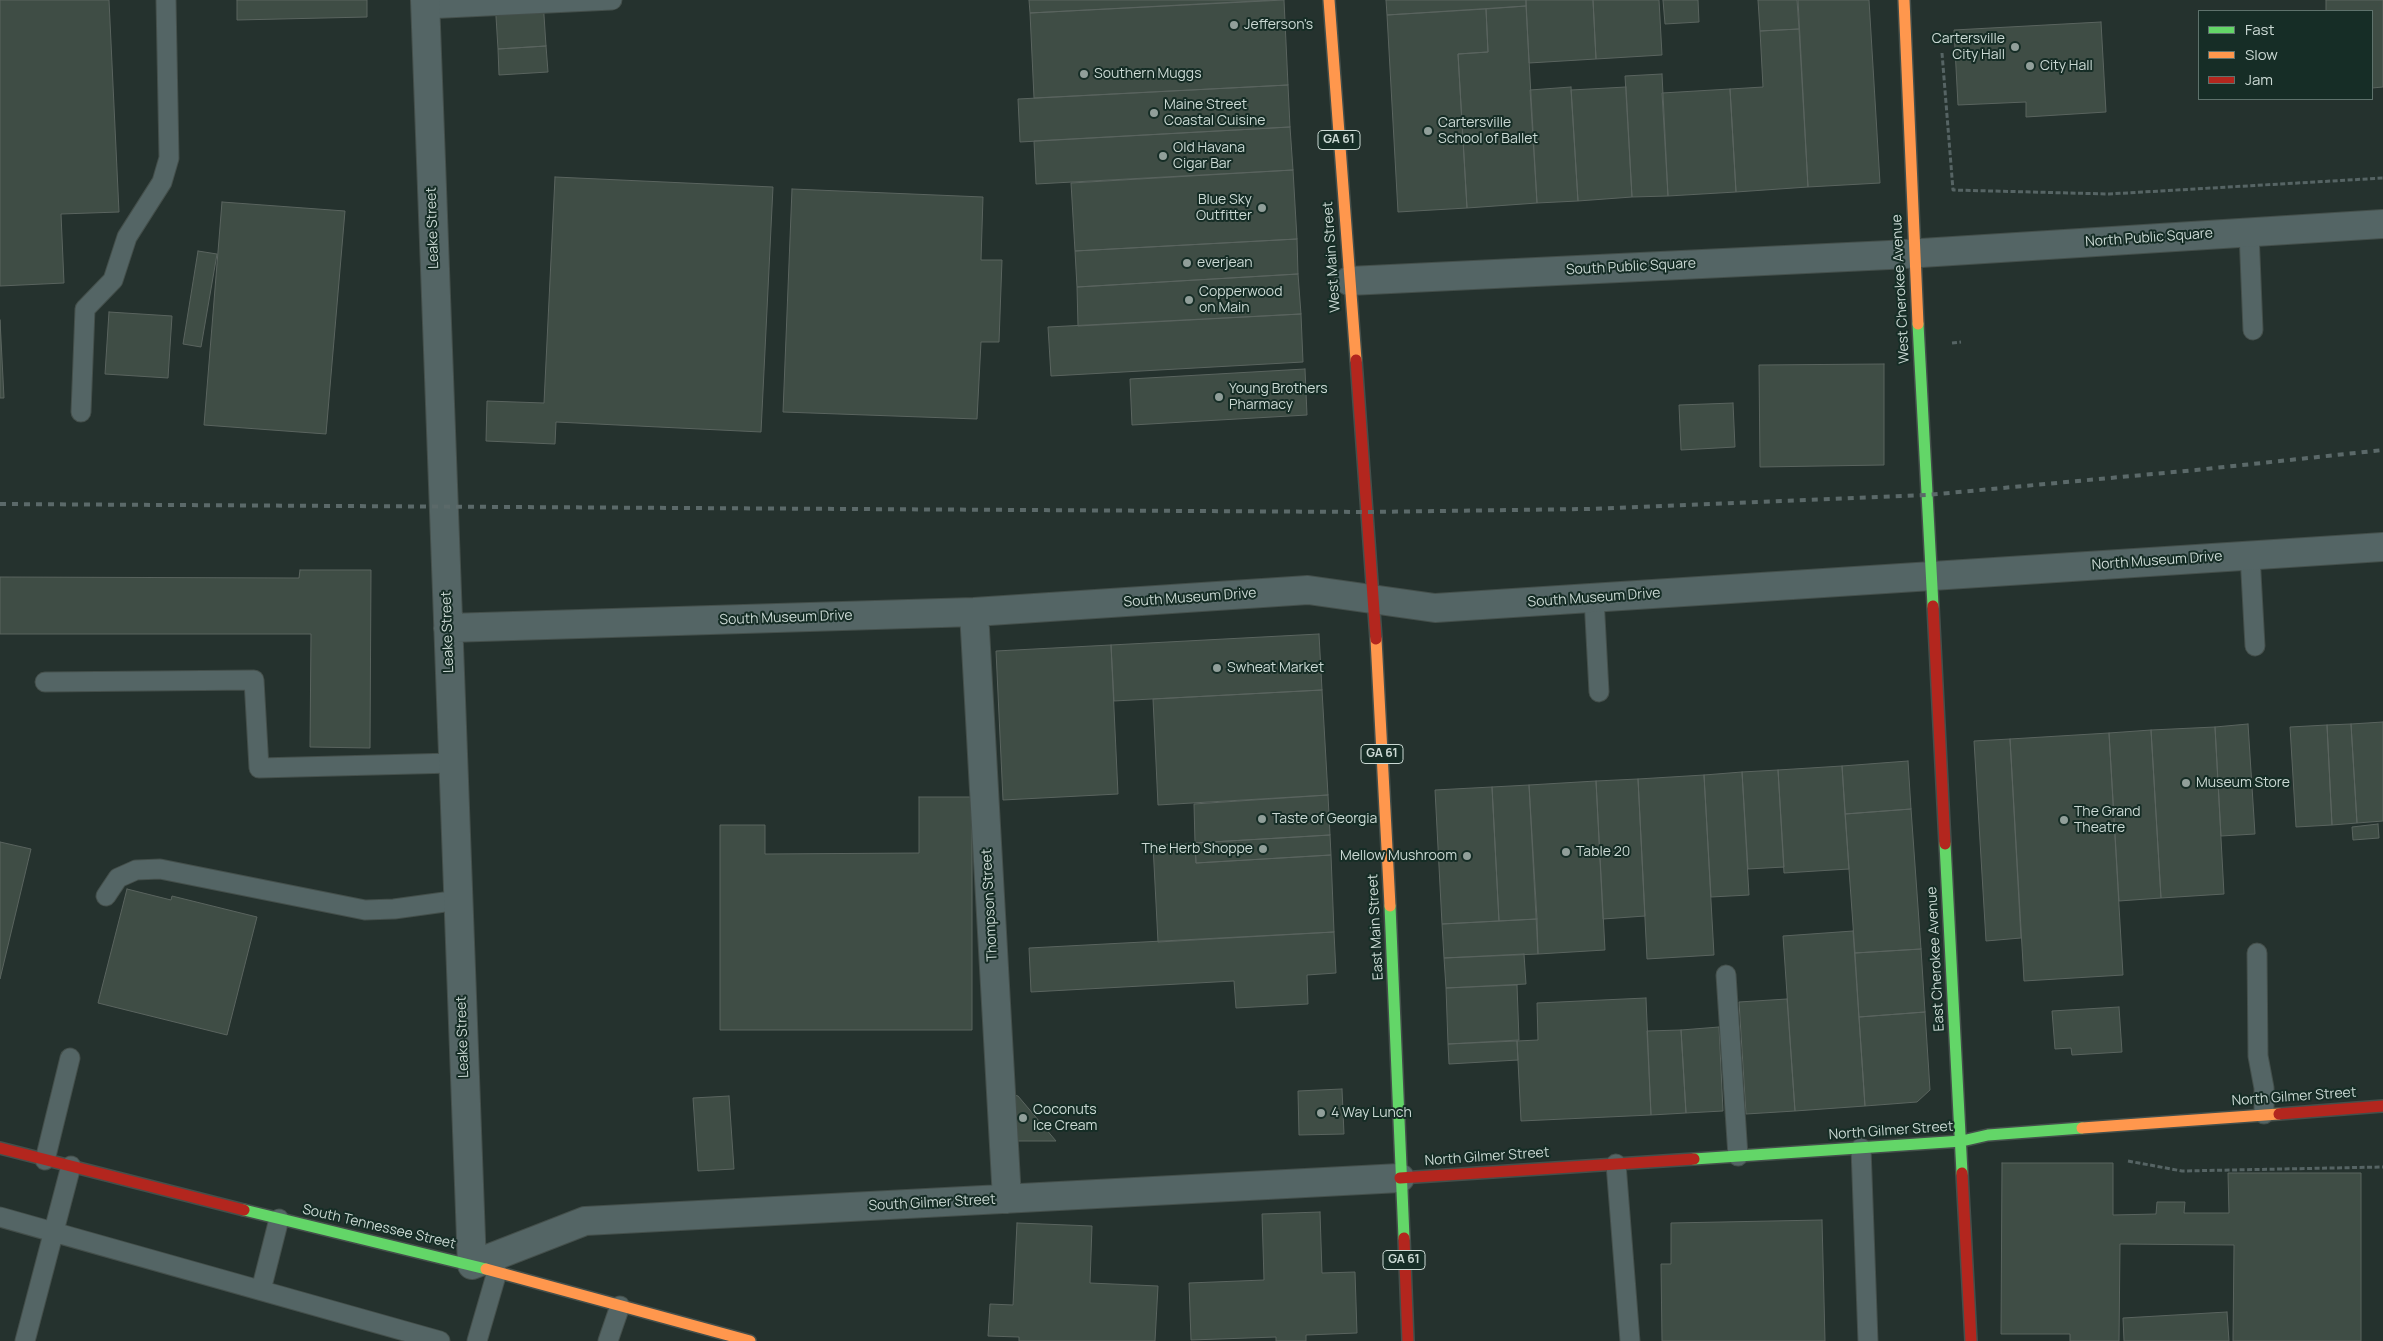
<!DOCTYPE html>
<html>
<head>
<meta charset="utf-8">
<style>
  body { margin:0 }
  #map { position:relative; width:2383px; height:1341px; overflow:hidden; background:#25322e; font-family:Manrope,sans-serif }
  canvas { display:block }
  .legend { position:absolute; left:2198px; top:10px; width:175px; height:90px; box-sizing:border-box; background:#162d26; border:1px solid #5e726c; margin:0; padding:6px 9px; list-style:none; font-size:15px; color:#cbd9d4 }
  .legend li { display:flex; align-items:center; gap:10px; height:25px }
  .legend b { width:25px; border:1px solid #5e726c }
</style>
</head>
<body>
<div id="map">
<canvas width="2383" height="1341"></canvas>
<ul class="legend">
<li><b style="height:6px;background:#63d668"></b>Fast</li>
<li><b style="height:6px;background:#ff974d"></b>Slow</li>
<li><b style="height:6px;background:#b3261e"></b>Jam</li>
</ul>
</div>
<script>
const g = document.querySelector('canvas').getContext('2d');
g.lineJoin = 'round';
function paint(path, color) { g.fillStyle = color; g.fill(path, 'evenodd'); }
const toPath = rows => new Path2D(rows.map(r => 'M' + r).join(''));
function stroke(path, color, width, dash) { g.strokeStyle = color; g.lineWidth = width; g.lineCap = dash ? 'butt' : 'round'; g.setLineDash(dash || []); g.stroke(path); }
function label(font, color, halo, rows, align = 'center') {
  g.font = font + ' Manrope,sans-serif'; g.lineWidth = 4; g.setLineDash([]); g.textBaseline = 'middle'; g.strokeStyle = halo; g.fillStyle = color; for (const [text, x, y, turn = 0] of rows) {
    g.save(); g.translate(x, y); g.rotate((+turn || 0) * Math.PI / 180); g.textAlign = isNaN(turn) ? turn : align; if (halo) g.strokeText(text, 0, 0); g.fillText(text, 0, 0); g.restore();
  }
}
const building = toPath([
  [0,0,109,0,119,212,61,214,64,283,0,286,0,0],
  [237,0,367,0,367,17,237,20,237,0],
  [495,0,543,0,546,46,498,49,495,0],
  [1029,0,1274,0,1030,13,1029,0],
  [1284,0,1288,85,1034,98,1030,13,1284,0],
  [1386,0,1526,0,1526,6,1387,15,1386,0],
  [1526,0,1593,0,1596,59,1529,63,1526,0],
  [1593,0,1659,0,1662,55,1596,59,1593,0],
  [1663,0,1698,0,1699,22,1665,24,1663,0],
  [1758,0,1797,0,1799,29,1760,31,1758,0],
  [1798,0,1869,0,1880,183,1808,187,1798,0],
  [2326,0,2383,0,2383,87,2372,88,2372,11,2326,11,2326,0],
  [1526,6,1537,203,1467,208,1458,54,1488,52,1486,9,1526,6],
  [1486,9,1488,52,1458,54,1467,208,1398,212,1387,15,1486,9],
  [2101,22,2106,112,2026,117,2026,102,1958,105,1954,30,2101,22],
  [1799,29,1808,187,1736,192,1730,89,1763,87,1760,31,1799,29],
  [546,46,548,72,499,75,498,49,546,46],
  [1662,74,1668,196,1632,197,1625,76,1662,74],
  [1288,85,1290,127,1020,142,1018,99,1288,85],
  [1571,87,1578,201,1537,203,1530,90,1571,87],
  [1626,87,1632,197,1578,201,1571,90,1626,87],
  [1730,89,1736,192,1668,196,1662,93,1730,89],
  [1290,127,1293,170,1036,184,1034,141,1290,127],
  [1293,170,1297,239,1075,251,1071,183,1293,170],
  [555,177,773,187,761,432,556,422,555,444,486,441,487,401,544,403,555,177],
  [792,189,983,197,981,260,1002,260,999,342,981,342,977,419,783,412,792,189],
  [222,202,345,211,326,434,204,425,222,202],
  [1297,239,1298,274,1077,287,1075,251,1297,239],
  [198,251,217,254,201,347,183,344,198,251],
  [1298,274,1301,314,1078,326,1077,287,1298,274],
  [109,312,172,316,168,378,105,374,109,312],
  [1301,314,1303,362,1051,376,1048,327,1301,314],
  [0,320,4,398,0,398,0,320],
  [1884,364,1884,465,1760,467,1759,365,1884,364],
  [1305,369,1307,415,1132,425,1130,379,1305,369],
  [1733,403,1735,447,1681,450,1679,405,1733,403],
  [300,570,371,570,370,748,310,747,311,634,0,634,0,577,299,578,300,570],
  [1319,634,1322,690,1114,701,1111,645,1319,634],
  [1111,645,1118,794,1003,800,996,651,1111,645],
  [1322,690,1328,795,1158,805,1153,699,1322,690],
  [2383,722,2383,821,2357,823,2351,724,2383,722],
  [2248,724,2255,834,2221,836,2215,727,2248,724],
  [2351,724,2357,823,2332,825,2327,725,2351,724],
  [2327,725,2332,825,2296,827,2290,727,2327,725],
  [2215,727,2224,894,2161,898,2151,730,2215,727],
  [2151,730,2161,898,2119,901,2109,733,2151,730],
  [2109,733,2123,975,2024,981,2010,739,2109,733],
  [2010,739,2021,938,1986,941,1974,741,2010,739],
  [1908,761,1911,809,1845,814,1842,766,1908,761],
  [1842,766,1849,869,1784,873,1778,770,1842,766],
  [1778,770,1784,867,1748,869,1742,772,1778,770],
  [1742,772,1749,895,1711,897,1704,775,1742,772],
  [1704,775,1714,955,1647,959,1638,779,1704,775],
  [1638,779,1645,916,1603,919,1596,781,1638,779],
  [1596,781,1605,950,1538,954,1529,785,1596,781],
  [1529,785,1537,919,1499,921,1492,787,1529,785],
  [1492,787,1499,921,1442,924,1435,790,1492,787],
  [1328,795,1330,835,1195,843,1194,804,1328,795],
  [919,797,972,797,972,1030,720,1030,720,825,765,825,765,854,919,853,919,797],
  [1911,809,1921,949,1855,953,1845,814,1911,809],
  [2378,824,2379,838,2353,840,2352,827,2378,824],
  [1330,835,1331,855,1196,863,1195,843,1330,835],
  [0,842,31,849,0,979,0,842],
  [1195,843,1196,863,1331,855,1334,932,1158,942,1153,845,1195,843],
  [127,889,171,900,172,896,257,917,227,1035,98,1003,127,889],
  [1537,919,1538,954,1444,958,1442,924,1537,919],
  [1853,931,1865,1106,1795,1111,1783,936,1853,931],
  [1334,932,1336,973,1307,975,1308,1004,1236,1008,1234,981,1031,992,1029,948,1334,932],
  [1921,949,1925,1012,1859,1017,1855,953,1921,949],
  [1524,954,1526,984,1446,988,1444,958,1524,954],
  [1517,985,1519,1040,1448,1044,1446,988,1517,985],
  [1646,998,1651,1115,1521,1121,1517,1041,1538,1040,1537,1003,1646,998],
  [1787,999,1795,1111,1746,1114,1739,1002,1787,999],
  [2119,1007,2122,1052,2072,1055,2071,1048,2055,1049,2052,1011,2119,1007],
  [1925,1012,1930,1090,1917,1102,1865,1106,1859,1017,1925,1012],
  [1719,1027,1723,1111,1686,1113,1681,1030,1719,1027],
  [1681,1030,1686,1113,1651,1115,1647,1031,1681,1030],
  [1517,1041,1518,1060,1449,1064,1448,1044,1517,1041],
  [1342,1089,1344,1134,1299,1135,1298,1091,1342,1089],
  [1007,1093,1018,1096,1056,1141,1009,1141,1007,1093],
  [729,1096,734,1169,698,1171,693,1098,729,1096],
  [2002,1163,2113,1163,2113,1215,2156,1214,2157,1202,2185,1202,2184,1213,2229,1213,2228,1173,2361,1173,2361,1341,2233,1341,2234,1245,2120,1244,2119,1341,2070,1341,2070,1334,2001,1334,2002,1163],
  [1320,1212,1322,1273,1355,1272,1357,1333,1306,1335,1306,1341,1276,1341,1276,1337,1191,1340,1189,1283,1264,1280,1262,1214,1320,1212],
  [1822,1220,1825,1341,1662,1341,1661,1264,1671,1264,1671,1223,1822,1220],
  [1017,1223,1092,1226,1090,1283,1158,1286,1155,1341,1019,1341,1019,1337,988,1336,990,1304,1013,1305,1017,1223],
  [2227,1312,2229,1341,2124,1341,2123,1318,2227,1312]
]);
paint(building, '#3f4d45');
stroke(building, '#5a645f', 1);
const lane = toPath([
  [425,9,612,0],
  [2249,232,2253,330],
  [81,412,85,309,113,280,127,237,162,182,169,158,166,0],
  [2250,555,2255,646],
  [1594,598,1599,692],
  [45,682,254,680,259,768,453,763],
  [106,896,118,878,136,870,160,869,365,910,394,909,459,900],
  [2257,953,2258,1056,2264,1088,2264,1114],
  [1726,975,1738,1156],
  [1861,1148,1868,1341],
  [45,1160,70,1058],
  [1616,1164,1630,1341],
  [0,1217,440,1341],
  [261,1290,279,1219],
  [25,1341,71,1166],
  [477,1341,497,1272],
  [608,1341,620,1306]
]);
const street = toPath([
  [425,0,472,1265,585,1221,1400,1178],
  [1349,281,1889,255,2383,224],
  [974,612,1007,1199],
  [448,628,974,612,1308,590,1435,608,2383,547]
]);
const fast = toPath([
  [1918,324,1933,606],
  [1945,844,1962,1173],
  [1390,906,1404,1238],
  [1694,1159,1962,1141,1988,1135,2082,1128],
  [244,1210,486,1269]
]);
const slow = toPath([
  [1329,0,1356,360],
  [1904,0,1918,324],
  [1376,639,1390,906],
  [2082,1128,2279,1114],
  [486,1269,750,1341]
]);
const jam = toPath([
  [1356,360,1376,639],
  [1933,606,1945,844],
  [2279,1114,2383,1106],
  [0,1148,244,1210],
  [1962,1173,1971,1341],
  [1400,1178,1694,1159],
  [1404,1238,1408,1341]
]);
stroke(lane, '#444f4b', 21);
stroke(street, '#444f4b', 30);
stroke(fast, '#444f4b', 14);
stroke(slow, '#444f4b', 14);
stroke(jam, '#444f4b', 14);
stroke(toPath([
  [1942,53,1953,190,2109,194,2383,178],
  [1952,343,1961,342],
  [2128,1161,2182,1171,2383,1167]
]), '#566464', 3, [5, 2.5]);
stroke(lane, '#546565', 19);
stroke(street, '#546565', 28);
stroke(fast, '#63d668', 11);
stroke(slow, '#ff974d', 11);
stroke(jam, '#b3261e', 11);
stroke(toPath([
  [0,504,1366,512,1587,509,1927,495,2196,470,2383,450]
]), '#5b6969', 4, [6, 6]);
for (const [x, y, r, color] of [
  [1234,25,5,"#919f9a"],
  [2015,47,5,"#919f9a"],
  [2030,66,5,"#919f9a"],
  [1084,74,5,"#919f9a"],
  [1154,113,5,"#919f9a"],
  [1428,131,5,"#919f9a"],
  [1163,156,5,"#919f9a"],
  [1262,208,5,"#919f9a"],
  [1187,263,5,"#919f9a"],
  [1189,300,5,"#919f9a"],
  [1219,397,5,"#919f9a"],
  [1217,668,5,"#919f9a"],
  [2186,783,5,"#919f9a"],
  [1262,819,5,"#919f9a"],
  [2064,820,5,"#919f9a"],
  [1263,849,5,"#919f9a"],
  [1566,852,5,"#919f9a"],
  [1467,856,5,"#919f9a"],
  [1321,1113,5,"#919f9a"],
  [1023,1118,5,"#919f9a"]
]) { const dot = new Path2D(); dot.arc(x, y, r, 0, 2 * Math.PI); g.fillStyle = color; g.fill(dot); stroke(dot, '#162d26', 2); }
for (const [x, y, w] of [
  [1339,140,42],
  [1382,754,42],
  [1404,1260,42]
]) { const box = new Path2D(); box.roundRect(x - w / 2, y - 9.5, w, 19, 4); g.fillStyle = '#162d26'; g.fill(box); stroke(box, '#cbd9d4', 1); }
label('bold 12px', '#cbd9d4', null, [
  ["GA 61",1339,140],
  ["GA 61",1382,754],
  ["GA 61",1404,1260]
]);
label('14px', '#cbd9d4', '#162d26', [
  ["Jefferson's",1244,25],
  ["Cartersville",2005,39,"right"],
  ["City Hall",2005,55,"right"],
  ["City Hall",2040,66],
  ["Southern Muggs",1094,74],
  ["Maine Street",1164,105],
  ["Coastal Cuisine",1164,121],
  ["Cartersville",1438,123],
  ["School of Ballet",1438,139],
  ["Old Havana",1173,148],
  ["Cigar Bar",1173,164],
  ["Blue Sky",1252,200,"right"],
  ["Outfitter",1252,216,"right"],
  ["everjean",1197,263],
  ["Copperwood",1199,292],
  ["on Main",1199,308],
  ["Young Brothers",1229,389],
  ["Pharmacy",1229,405],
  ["Swheat Market",1227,668],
  ["Museum Store",2196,783],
  ["The Grand",2074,812],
  ["Theatre",2074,828],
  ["Taste of Georgia",1272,819],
  ["The Herb Shoppe",1253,849,"right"],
  ["Table 20",1576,852],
  ["Mellow Mushroom",1457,856,"right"],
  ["Coconuts",1033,1110],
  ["Ice Cream",1033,1126],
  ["4 Way Lunch",1331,1113]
], 'left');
label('14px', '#cbd9d4', '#162d26', [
  ["Leake Street",433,228,-92],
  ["North Public Square",2149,238,-4],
  ["West Main Street",1332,257,-94],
  ["South Public Square",1631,267,-3],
  ["West Cherokee Avenue",1901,289,-93],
  ["North Museum Drive",2157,561,-4],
  ["South Museum Drive",1190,598,-4],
  ["South Museum Drive",1594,598,-4],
  ["South Museum Drive",786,618,-2],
  ["Leake Street",448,632,-92],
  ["Thompson Street",990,905,-93],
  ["East Main Street",1376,927,-93],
  ["East Cherokee Avenue",1936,959,-93],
  ["Leake Street",463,1037,-92],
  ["North Gilmer Street",2294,1097,-4],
  ["North Gilmer Street",1891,1131,-4],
  ["North Gilmer Street",1487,1157,-4],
  ["South Gilmer Street",932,1203,-3],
  ["South Tennessee Street",379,1227,13]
]);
</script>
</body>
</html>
